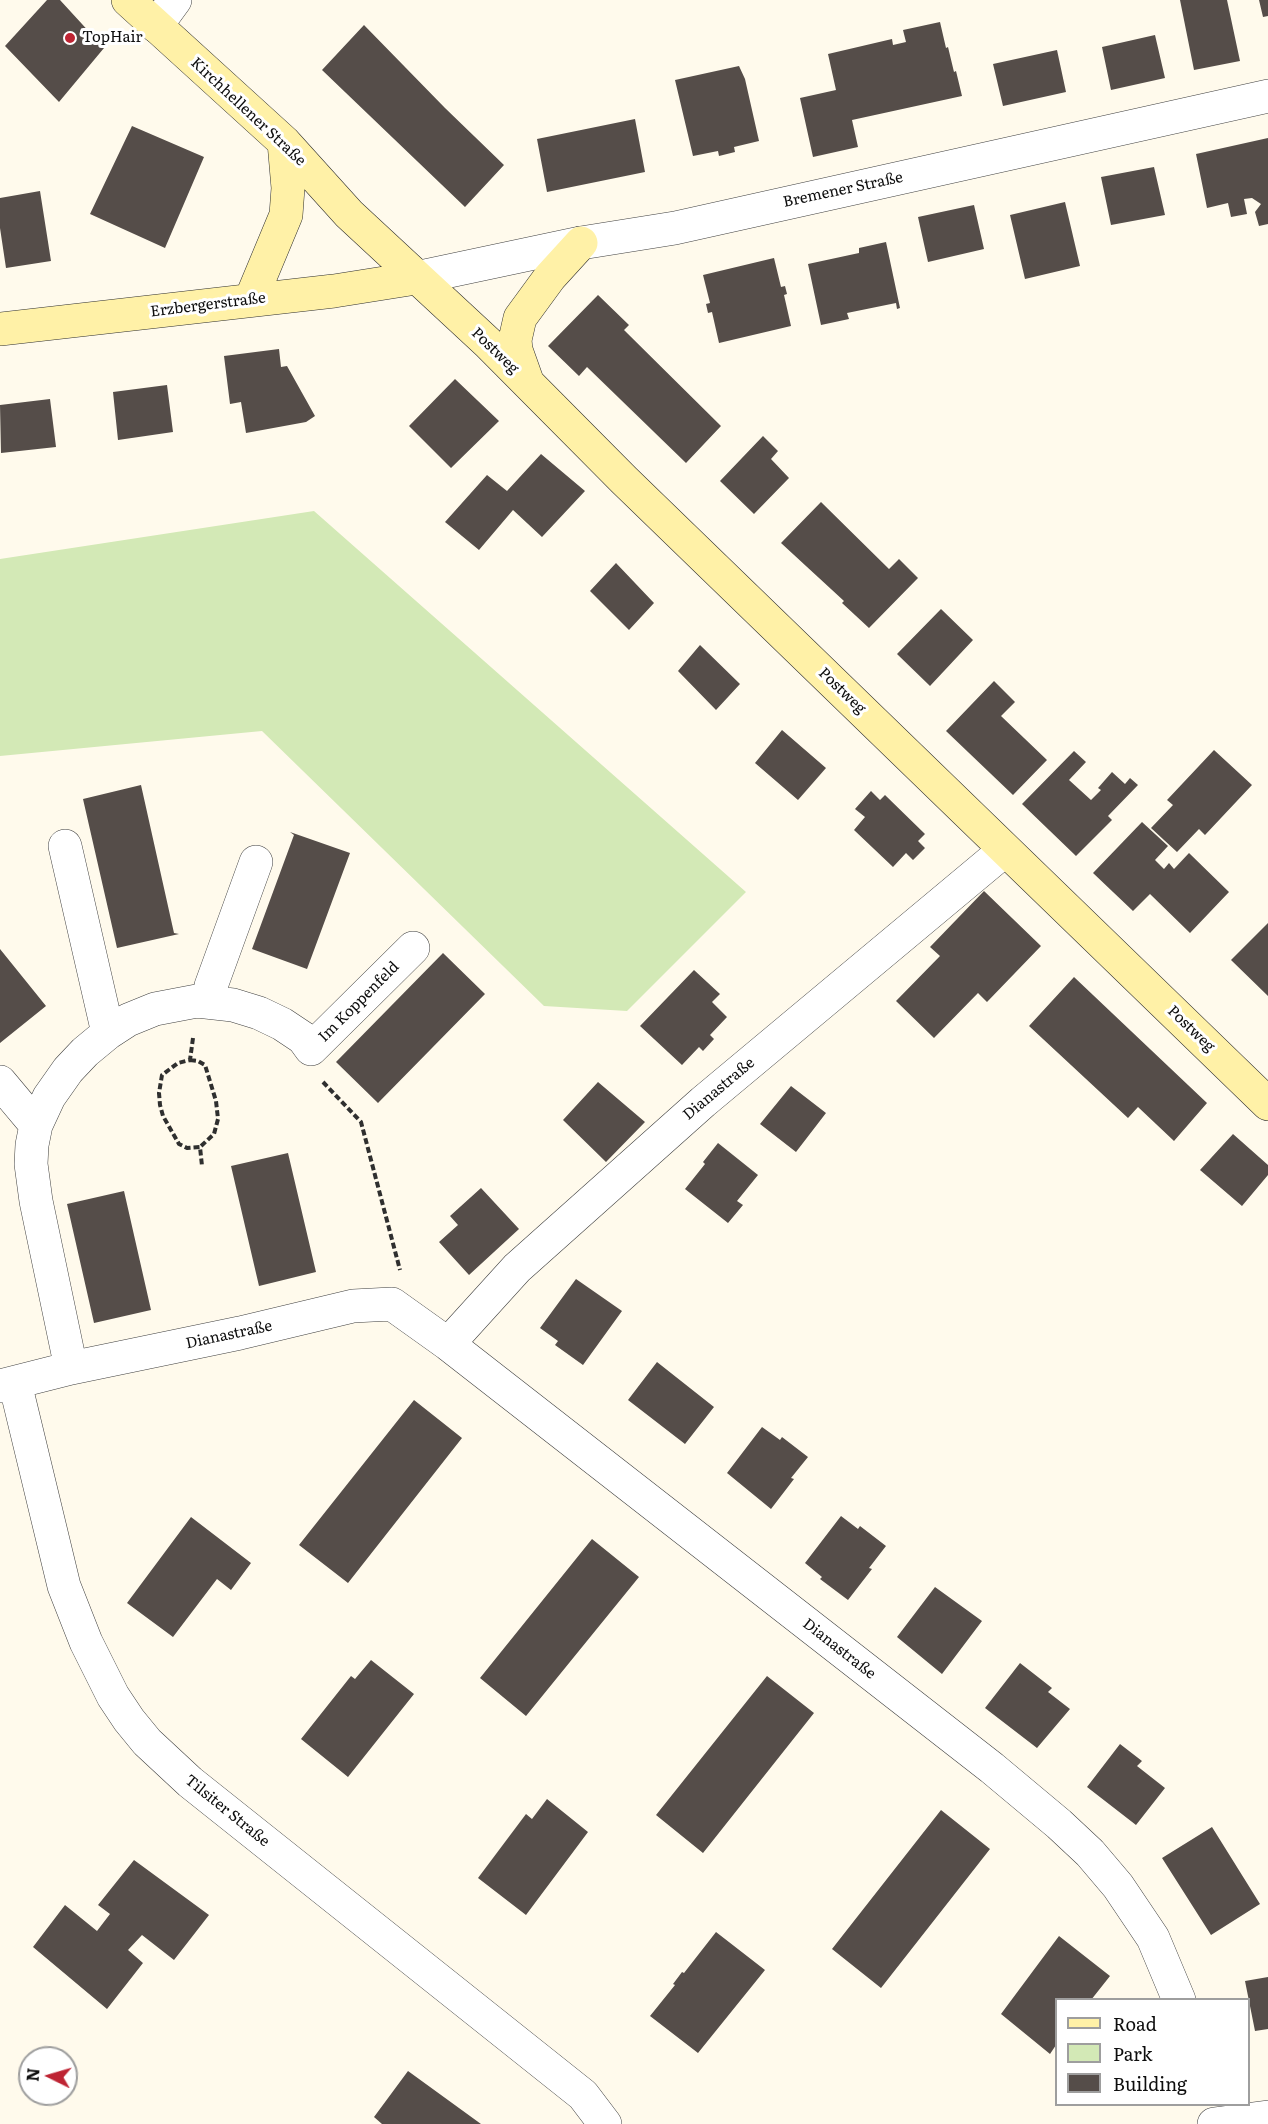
<!DOCTYPE html>
<html>
<head>
<meta charset="utf-8">
<style>
  body { margin:0 }
  #map { position:relative; width:1268px; height:2124px; overflow:hidden; background:#fffaec; font-family:Literata,serif }
  canvas { display:block }
  .legend { position:absolute; left:1055px; top:1998px; width:195px; height:108px; box-sizing:border-box; background:#fff; border:2px solid #9e9e9e; margin:0; padding:8px 10px; list-style:none; font-size:18px; color:#0d0d0d }
  .legend li { display:flex; align-items:center; gap:12px; height:30px }
  .legend b { width:30px; border:2px solid #9e9e9e }
  .north { position:absolute; left:18px; top:2046px; width:60px; height:60px; box-sizing:border-box; background:#fff; border:2px solid #9e9e9e; border-radius:50%; rotate:275deg; font-size:16px; font-weight:700; line-height:24px; text-align:center; color:#0d0d0d }
  .north::after { content:''; display:block; margin:auto; width:21px; height:27px; background:#be2433; clip-path:polygon(50% 0,100% 100%,50% 72%,0 100%) }
</style>
</head>
<body>
<div id="map">
<canvas width="1268" height="2124"></canvas>
<ul class="legend">
<li><b style="height:8px;background:#fff1a7"></b>Road</li>
<li><b style="height:16px;background:#d3e9b6"></b>Park</li>
<li><b style="height:16px;background:#554d49"></b>Building</li>
</ul>
<div class="north">N</div>
</div>
<script>
const g = document.querySelector('canvas').getContext('2d');
g.lineJoin = 'round';
function paint(path, color) { g.fillStyle = color; g.fill(path, 'evenodd'); }
const toPath = rows => new Path2D(rows.map(r => 'M' + r).join(''));
function stroke(path, color, width, dash) { g.strokeStyle = color; g.lineWidth = width; g.lineCap = dash ? 'butt' : 'round'; g.setLineDash(dash || []); g.stroke(path); }
function label(font, color, halo, rows, align = 'center') {
  g.font = font + ' Literata,serif'; g.lineWidth = 6; g.setLineDash([]); g.textBaseline = 'middle'; g.strokeStyle = halo; g.fillStyle = color; for (const [text, x, y, turn = 0] of rows) {
    g.save(); g.translate(x, y); g.rotate((+turn || 0) * Math.PI / 180); g.textAlign = isNaN(turn) ? turn : align; if (halo) g.strokeText(text, 0, 0); g.fillText(text, 0, 0); g.restore();
  }
}
paint(toPath([
  [314,511,746,892,627,1011,544,1006,262,731,0,756,0,559]
]), '#d3e9b6');
paint(toPath([
  [47,0,60,0,104,48,59,102,5,46],
  [1180,0,1227,0,1240,61,1194,70],
  [1259,0,1268,0,1268,16,1263,17],
  [940,22,946,48,948,47,954,72,956,71,962,96,852,120,858,147,813,157,800,98,836,90,828,54,892,39,893,45,906,42,903,30],
  [364,25,445,108,504,165,465,207,322,70],
  [1155,35,1165,78,1111,90,1102,47],
  [1057,50,1066,92,1003,106,993,64],
  [739,66,745,79,759,141,734,147,735,152,719,156,718,151,693,156,675,80],
  [635,119,645,172,547,192,537,139],
  [132,126,204,157,165,248,90,214],
  [1268,138,1268,224,1259,226,1255,212,1261,204,1252,198,1244,199,1247,214,1231,217,1228,203,1207,208,1196,154],
  [1154,167,1165,215,1111,225,1101,177],
  [40,191,51,261,6,268,0,228,0,198],
  [1065,202,1080,266,1025,279,1010,215],
  [974,205,984,249,928,262,918,217],
  [886,242,900,308,897,309,896,303,847,313,849,319,821,325,808,264,859,253,859,248],
  [774,258,781,287,785,286,787,294,784,295,791,326,719,343,712,312,708,313,706,304,710,303,703,275],
  [598,295,629,325,624,330,721,426,686,463,587,367,579,376,548,346],
  [279,349,281,367,287,366,315,416,306,422,246,433,241,402,230,404,224,356],
  [455,379,499,421,451,468,409,426],
  [167,385,173,432,118,440,113,392],
  [50,399,56,447,1,453,0,405],
  [763,436,778,451,771,459,789,478,754,514,720,481],
  [541,454,585,491,542,537,513,510,479,550,445,522,487,475,507,491],
  [821,502,889,569,899,559,918,578,869,628,842,603,844,601,781,543],
  [616,563,654,603,629,630,590,591],
  [941,609,973,640,930,686,897,654],
  [700,645,740,684,716,710,678,671],
  [994,681,1015,702,1001,716,1047,760,1013,795,946,731],
  [782,730,826,768,798,800,755,763],
  [1214,750,1252,785,1205,835,1199,829,1177,852,1151,828,1173,805,1167,800],
  [1074,751,1086,762,1069,780,1091,800,1101,790,1098,788,1112,772,1125,784,1130,778,1138,785,1108,816,1112,820,1076,856,1022,804],
  [141,785,174,933,179,934,117,948,83,799],
  [871,791,880,800,885,795,925,834,918,841,925,848,913,860,906,853,893,867,854,830,865,817,855,809],
  [1142,822,1168,846,1155,860,1164,869,1169,863,1174,869,1189,853,1229,892,1190,933,1150,894,1133,911,1093,873],
  [290,832,350,853,307,969,252,949,294,835],
  [984,891,1041,946,987,1002,978,993,934,1038,896,1001,940,956,930,947],
  [1268,923,1268,996,1231,960],
  [0,949,46,1006,0,1043],
  [443,953,485,994,378,1103,336,1062],
  [694,970,720,994,712,1002,727,1017,710,1035,714,1039,703,1051,699,1047,682,1065,640,1026],
  [1074,977,1207,1103,1174,1141,1138,1107,1128,1118,1029,1026],
  [598,1082,645,1122,606,1162,563,1120],
  [791,1086,826,1113,796,1152,760,1124],
  [1233,1134,1268,1165,1268,1175,1242,1206,1200,1170],
  [718,1143,758,1175,737,1201,743,1205,728,1223,685,1189,705,1164,703,1162],
  [288,1153,316,1272,259,1286,231,1166],
  [481,1188,519,1229,469,1275,439,1242,458,1225,450,1216],
  [124,1191,151,1310,94,1323,67,1204],
  [576,1279,622,1311,583,1365,555,1345,558,1341,540,1328],
  [657,1362,714,1407,685,1444,628,1400],
  [414,1400,462,1438,348,1583,299,1545],
  [762,1427,780,1440,782,1437,808,1457,791,1478,794,1479,771,1509,727,1473],
  [841,1516,858,1529,860,1526,886,1546,869,1568,872,1569,848,1600,820,1579,822,1577,805,1563],
  [191,1517,251,1563,231,1590,217,1579,173,1637,127,1603],
  [592,1539,639,1577,526,1716,480,1678],
  [935,1587,982,1621,942,1674,897,1637],
  [371,1660,414,1694,348,1777,301,1739,351,1676,355,1679],
  [1020,1663,1052,1688,1048,1692,1070,1709,1037,1748,985,1708],
  [767,1676,814,1713,703,1853,656,1815],
  [1120,1744,1142,1761,1137,1766,1165,1788,1136,1825,1087,1787],
  [547,1799,588,1832,526,1915,478,1878,526,1814,532,1819],
  [941,1810,990,1849,881,1988,832,1949],
  [1212,1827,1260,1904,1211,1935,1162,1858],
  [134,1860,209,1915,174,1960,142,1935,128,1950,143,1963,107,2009,33,1947,65,1905,97,1931,110,1914,98,1905],
  [716,1932,765,1970,698,2053,650,2016,675,1985,673,1984,682,1972,684,1973],
  [1059,1936,1110,1976,1091,2000,1056,2000,1056,2045,1050,2054,1001,2014],
  [1268,1977,1268,2029,1255,2031,1245,1981],
  [408,2071,481,2124,382,2124,374,2117]
]), '#554d49');
const street = toPath([
  [156,26,175,0],
  [416,278,581,243,675,228,1268,96],
  [65,846,108,1033],
  [208,1002,211,986,256,862],
  [0,1082,36,1125],
  [448,1344,517,1268,703,1102,1005,850],
  [71,1368,36,1201,31,1164,32,1145,36,1125,49,1097,68,1070,85,1052,108,1033,128,1020,155,1009,197,1001,233,1005,259,1013,282,1024,303,1038,311,1049,413,948],
  [15,1383,64,1586,86,1642,113,1696,129,1720,147,1742,190,1782,583,2095,605,2124],
  [0,1386,71,1368,240,1333,353,1306,392,1304,448,1344,992,1768,1059,1824,1090,1853,1118,1886,1153,1938,1179,2000],
  [1214,2124,1268,2117]
]);
const secondary = toPath([
  [128,0,284,142,349,214,488,343,624,480,1268,1104],
  [251,299,286,215,288,188,284,142],
  [0,329,334,291,416,278],
  [527,381,516,350,515,340,520,318,550,277,581,243]
]);
stroke(street, '#404040', 34);
stroke(secondary, '#2f2f2f', 34);
stroke(toPath([
  [193,1038,190,1060,178,1063,162,1075,159,1093,160,1105,163,1116,179,1144,187,1148,200,1147,202,1166],
  [190,1060,198,1061,205,1065,216,1101,218,1119,214,1134,200,1147],
  [323,1082,361,1122,400,1270]
]), '#2f2f2f', 4, [6, 3]);
stroke(street, '#fff', 33);
stroke(secondary, '#fff1a7', 33);
for (const [x, y, r, color] of [
  [70,38,6,"#be2433"]
]) { const dot = new Path2D(); dot.arc(x, y, r, 0, 2 * Math.PI); g.fillStyle = color; g.fill(dot); stroke(dot, '#fff', 2); }
label('15px', '#0d0d0d', '#fff', [
  ["TopHair",82,38]
], 'left');
label('15px', '#0d0d0d', '#fff', [
  ["Kirchhellener Straße",248,112,43],
  ["Bremener Straße",843,190,-12],
  ["Erzbergerstraße",208,305,-7],
  ["Postweg",495,351,44],
  ["Postweg",842,691,44],
  ["Im Koppenfeld",359,1002,-45],
  ["Postweg",1191,1029,44],
  ["Dianastraße",719,1089,-40],
  ["Dianastraße",229,1335,-12],
  ["Dianastraße",839,1649,38],
  ["Tilsiter Straße",227,1811,39]
]);
</script>
</body>
</html>
